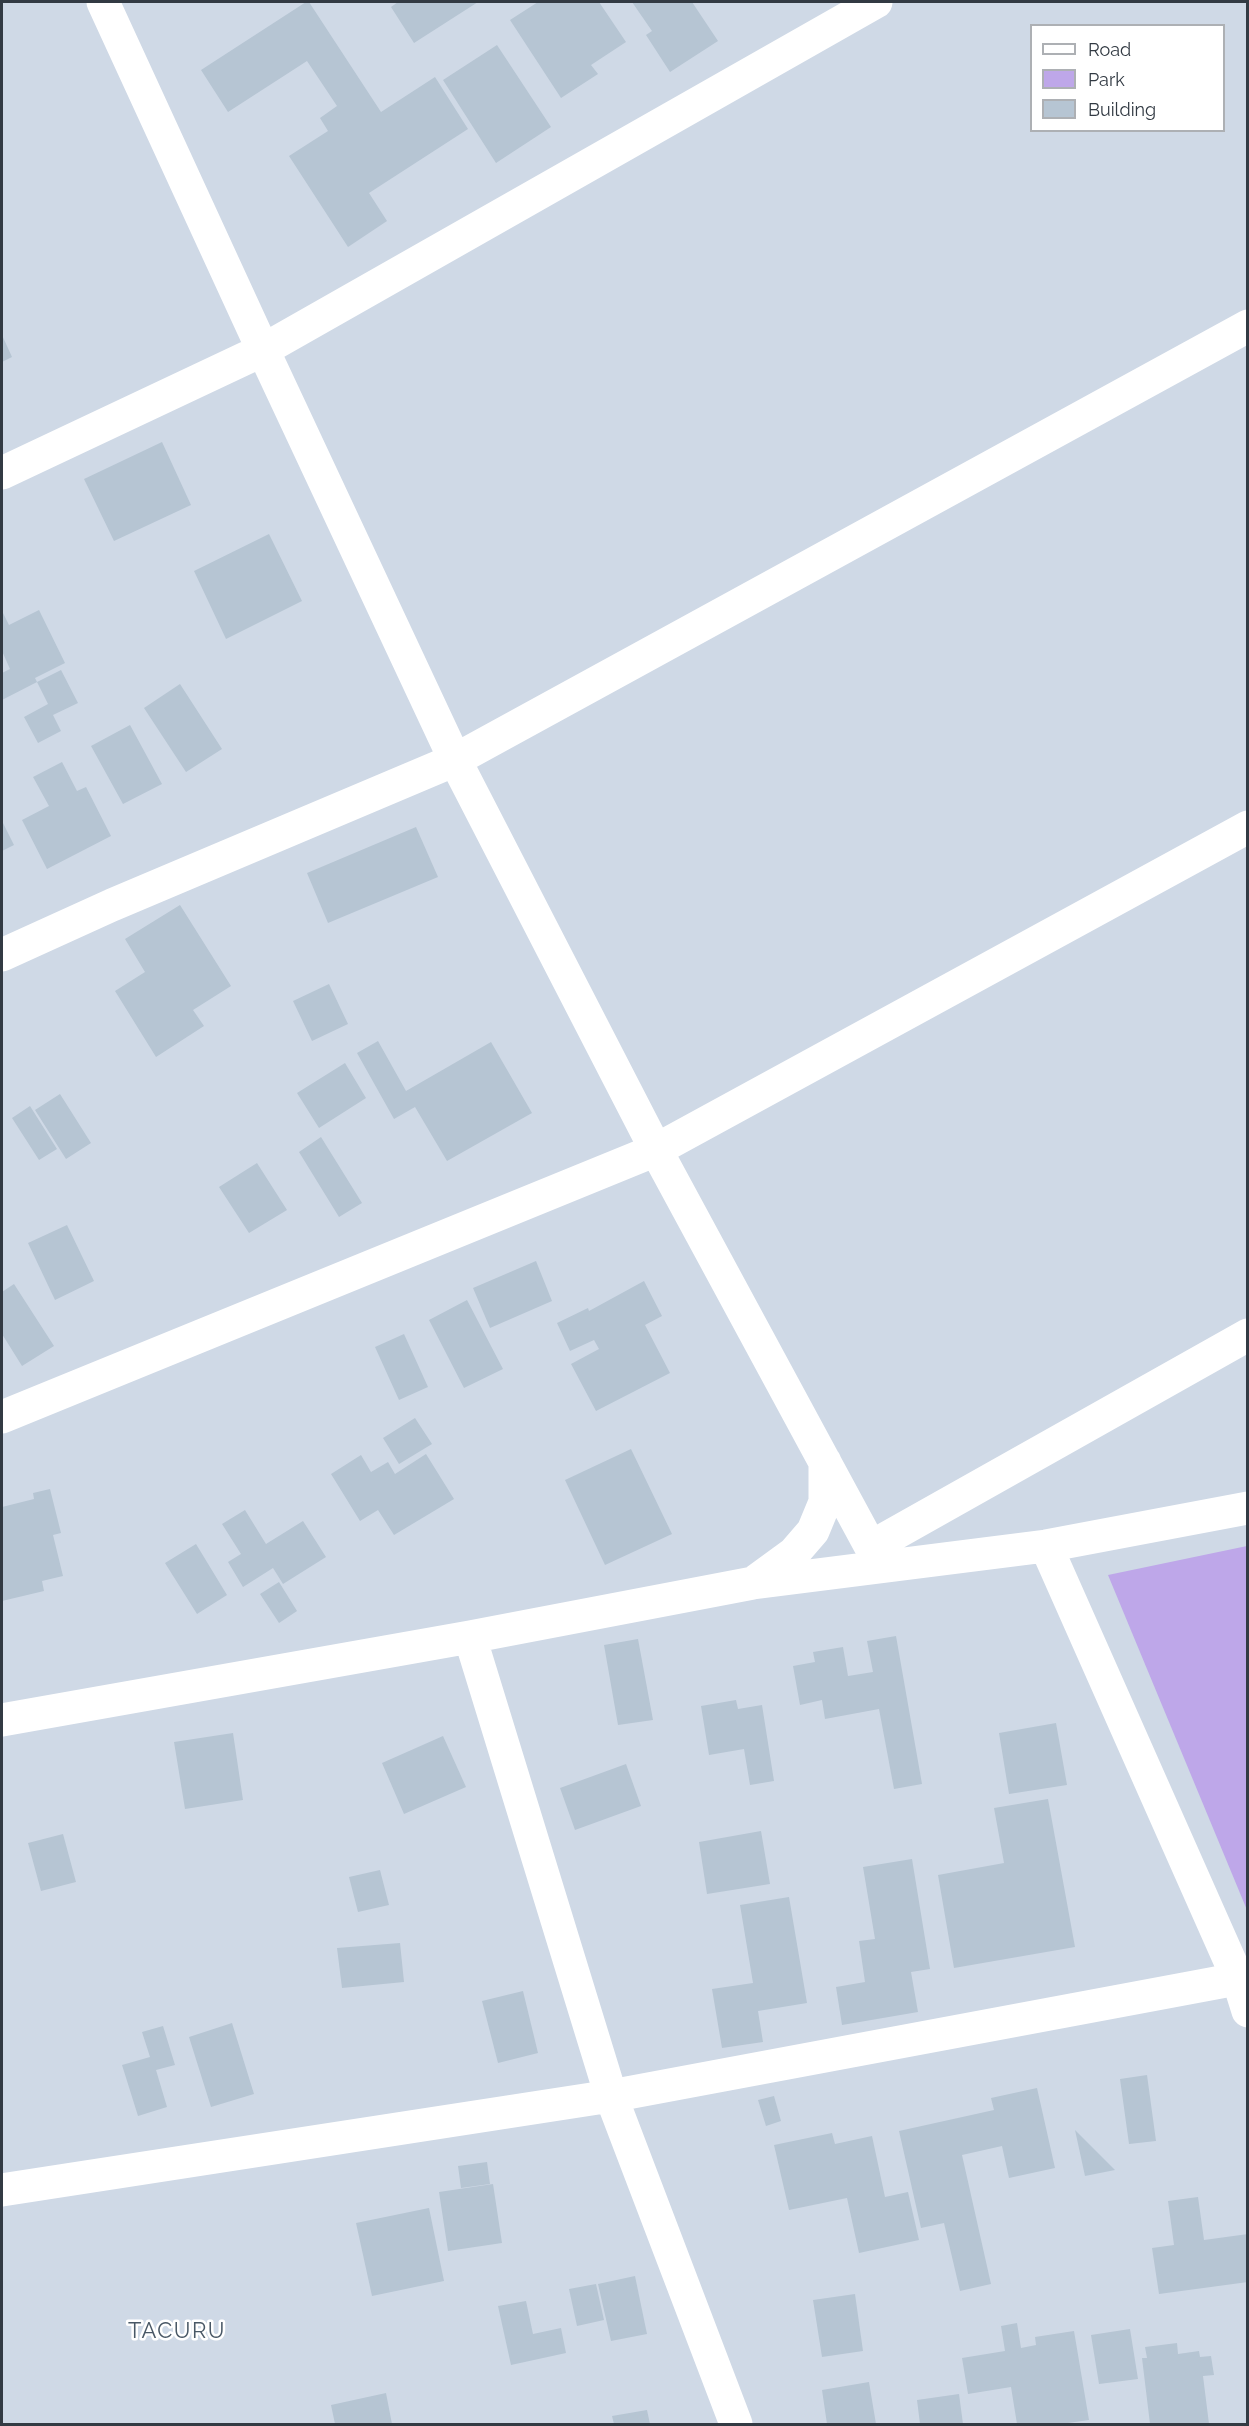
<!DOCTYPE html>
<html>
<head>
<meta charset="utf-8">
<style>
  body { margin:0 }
  #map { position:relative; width:1249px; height:2426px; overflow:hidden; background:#e1e8f2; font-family:Raleway,sans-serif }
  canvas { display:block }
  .frame { position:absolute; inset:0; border:3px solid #323a43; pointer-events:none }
  .legend { position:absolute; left:1030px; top:24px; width:195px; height:108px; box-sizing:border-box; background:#fff; border:2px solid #adb0b4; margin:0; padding:8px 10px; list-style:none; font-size:18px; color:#323a43 }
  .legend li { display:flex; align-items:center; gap:12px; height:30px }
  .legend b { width:30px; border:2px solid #adb0b4 }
</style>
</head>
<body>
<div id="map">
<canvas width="1249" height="2426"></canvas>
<div class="frame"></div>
<ul class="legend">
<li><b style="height:8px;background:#fff"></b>Road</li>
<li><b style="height:16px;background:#bea7e9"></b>Park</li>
<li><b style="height:16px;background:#b6c5d3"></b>Building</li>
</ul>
</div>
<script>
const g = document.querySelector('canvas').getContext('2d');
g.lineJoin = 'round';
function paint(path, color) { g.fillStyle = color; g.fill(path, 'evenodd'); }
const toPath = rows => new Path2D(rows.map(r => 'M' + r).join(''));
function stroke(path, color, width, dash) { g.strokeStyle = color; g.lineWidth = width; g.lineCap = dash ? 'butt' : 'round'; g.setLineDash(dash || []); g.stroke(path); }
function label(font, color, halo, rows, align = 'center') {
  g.font = font + ' Raleway,sans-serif'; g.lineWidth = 5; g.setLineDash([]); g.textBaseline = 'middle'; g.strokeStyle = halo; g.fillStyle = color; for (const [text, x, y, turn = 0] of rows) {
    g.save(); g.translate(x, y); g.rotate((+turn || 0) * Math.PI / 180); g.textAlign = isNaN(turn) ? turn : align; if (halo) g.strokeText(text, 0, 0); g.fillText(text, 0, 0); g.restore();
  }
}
paint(toPath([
  [2,2,1247,2,1247,2424,2,2424],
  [1032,26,1224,26,1224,130,1032,130]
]), '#cfd9e6');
paint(toPath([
  [1247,1546,1248,1546,1247,1910,1108,1575]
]), '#bea7e9');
paint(toPath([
  [306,2,309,2,381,112,435,77,468,129,369,193,387,221,348,247,289,156,328,131,320,118,337,106,307,61,228,112,201,70],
  [398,2,478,2,414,43,391,7],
  [538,2,599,2,626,42,591,65,598,74,561,98,510,20],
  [632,2,692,2,718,41,670,72,646,35,652,31],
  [497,45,551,127,496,163,443,80],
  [2,335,12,357,2,362],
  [162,442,191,505,114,541,84,479],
  [269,534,302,601,226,639,194,571],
  [39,610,65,663,35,678,37,682,2,700,2,673,10,669,2,651,2,611,9,625],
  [61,670,78,703,53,715,61,731,38,743,24,717,48,704,37,682],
  [180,684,222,749,186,772,144,708],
  [130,725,162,784,123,804,91,746],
  [62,762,77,791,86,787,111,836,47,869,22,820,49,806,33,777],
  [2,821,14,845,2,851],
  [416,827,438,877,328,923,307,873],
  [180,905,231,986,193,1010,204,1026,156,1057,115,991,145,972,125,939],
  [329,984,348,1024,312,1041,293,1001],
  [378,1041,406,1091,491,1042,532,1113,447,1161,415,1107,394,1119,357,1053],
  [345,1063,366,1098,319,1128,297,1093],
  [60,1094,91,1143,66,1159,35,1110],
  [30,1106,57,1149,39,1160,12,1118],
  [321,1137,362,1203,339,1217,299,1152],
  [257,1163,287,1210,249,1233,219,1187],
  [67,1225,94,1281,55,1300,28,1243],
  [536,1261,552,1301,490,1328,473,1288],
  [644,1281,662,1316,645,1325,670,1373,596,1411,571,1364,599,1349,594,1340,570,1351,557,1323,588,1308,589,1311],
  [14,1284,54,1346,22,1366,2,1334,2,1292],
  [467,1300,503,1369,464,1388,429,1320],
  [404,1334,428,1387,399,1400,375,1347],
  [415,1418,432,1444,399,1464,383,1438],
  [631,1449,672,1534,605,1565,565,1480],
  [426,1454,454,1499,394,1535,378,1510,360,1521,331,1474,361,1455,371,1472,388,1462,395,1474],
  [50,1489,61,1533,53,1535,63,1576,42,1581,44,1591,2,1601,2,1507,34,1499,33,1493],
  [245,1510,266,1544,303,1521,326,1557,283,1584,273,1568,243,1587,228,1562,241,1554,222,1524],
  [196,1544,227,1595,197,1614,165,1563],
  [279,1582,297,1611,279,1623,260,1594],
  [896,1636,922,1784,894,1789,879,1709,825,1719,822,1700,800,1705,793,1666,815,1662,813,1652,843,1647,848,1676,873,1672,867,1641],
  [638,1639,653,1720,618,1725,604,1645],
  [736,1700,738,1709,762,1705,774,1781,750,1785,744,1749,709,1755,701,1706],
  [1056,1723,1067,1785,1009,1794,999,1733],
  [233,1733,243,1800,185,1809,174,1742],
  [443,1736,466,1787,404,1814,382,1763],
  [626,1764,641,1806,575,1830,560,1788],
  [1048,1799,1075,1947,954,1968,938,1875,1004,1863,994,1808],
  [761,1831,770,1884,707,1894,699,1842],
  [63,1834,76,1882,41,1891,28,1843],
  [912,1859,930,1969,911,1972,918,2012,842,2025,836,1987,865,1982,859,1941,875,1939,863,1867],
  [380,1870,389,1905,358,1912,349,1877],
  [789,1897,807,2003,758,2011,763,2042,722,2048,712,1989,753,1983,740,1905],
  [400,1943,404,1982,342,1988,337,1948],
  [523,1991,538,2053,498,2063,482,2001],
  [232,2023,254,2094,211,2107,189,2037],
  [163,2026,175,2065,156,2070,167,2107,138,2116,122,2065,150,2057,142,2032],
  [1147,2075,1156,2141,1129,2144,1120,2079],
  [1037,2088,1055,2168,1009,2178,1002,2146,962,2155,991,2284,960,2291,944,2223,921,2228,899,2131,994,2110,991,2098],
  [774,2096,781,2121,766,2126,758,2100],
  [1075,2130,1115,2170,1085,2176],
  [832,2133,835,2144,872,2136,885,2197,908,2192,919,2240,859,2253,847,2198,789,2210,774,2145],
  [487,2162,490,2184,461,2188,458,2166],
  [493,2184,502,2243,448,2251,439,2192],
  [1198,2197,1204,2240,1248,2234,1248,2282,1159,2294,1152,2248,1174,2245,1168,2201],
  [429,2208,444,2281,372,2296,356,2223],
  [635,2276,647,2334,611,2341,598,2284],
  [596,2284,604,2320,577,2326,569,2289],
  [855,2294,863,2351,822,2357,813,2300],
  [526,2301,533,2334,561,2328,566,2353,511,2365,498,2306],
  [1017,2323,1021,2348,1036,2345,1035,2337,1074,2331,1089,2420,1061,2424,1017,2424,1011,2387,968,2394,962,2358,1005,2351,1001,2326],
  [1130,2329,1138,2379,1099,2384,1091,2335],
  [1177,2343,1178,2354,1199,2351,1200,2357,1211,2356,1214,2375,1203,2376,1209,2424,1150,2424,1142,2358,1147,2358,1145,2347],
  [869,2382,876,2424,827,2424,822,2390],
  [386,2393,392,2424,335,2424,331,2405],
  [959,2394,963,2424,920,2424,917,2400],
  [647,2410,650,2424,614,2424,612,2416]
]), '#b6c5d3');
stroke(toPath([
  [103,2,263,350,455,760,656,1150,881,1566],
  [2,473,263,350,876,2],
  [2,955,112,905,455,760,1248,326],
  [2,1417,656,1150,1248,827],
  [1046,1546,1238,1979,1248,2011],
  [871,1547,1248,1335],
  [757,1580,794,1553,813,1531,825,1502,825,1462],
  [470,1637,611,2096,736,2424],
  [2,1720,470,1637,753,1583,1046,1546,1248,1508],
  [2,2190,611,2096,1248,1977]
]), '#fff', 33);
g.letterSpacing = '1.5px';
label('22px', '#495866', '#fff', [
  ["TACURU",177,2331]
]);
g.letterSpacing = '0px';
</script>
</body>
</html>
